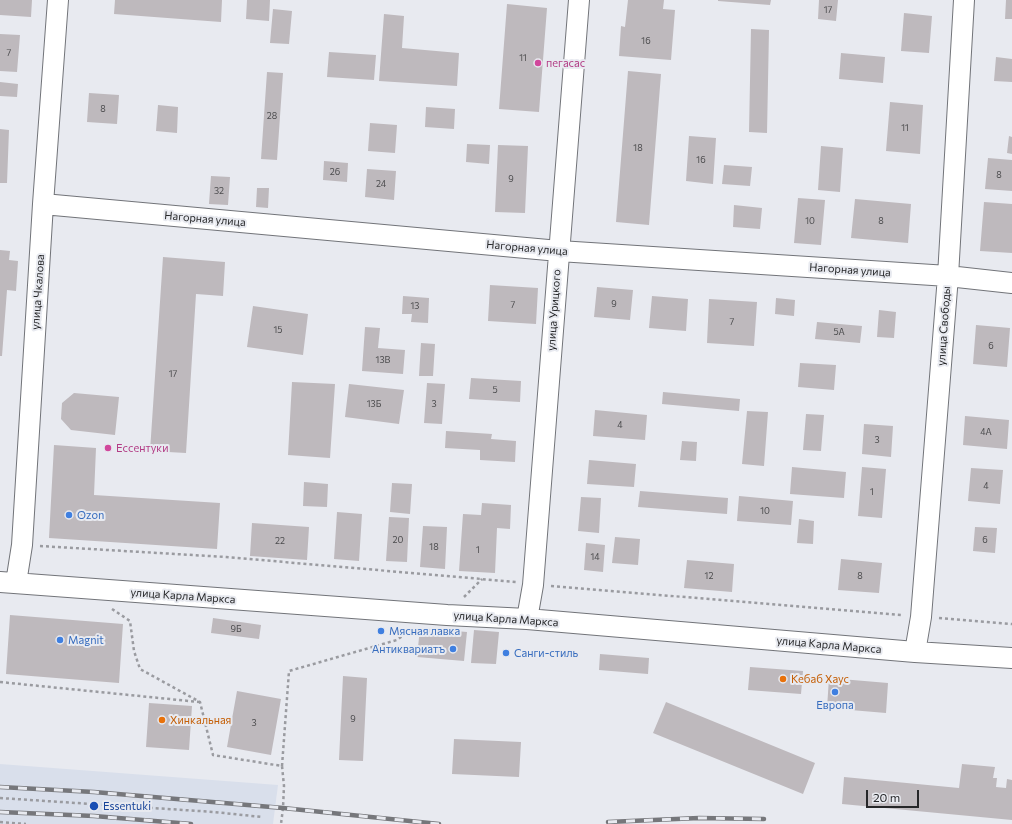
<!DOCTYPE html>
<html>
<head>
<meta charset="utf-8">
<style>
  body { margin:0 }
  #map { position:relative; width:1012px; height:824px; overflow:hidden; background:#e8eaf0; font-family:Commissioner,sans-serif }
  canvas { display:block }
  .scale { position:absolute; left:866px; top:790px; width:53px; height:18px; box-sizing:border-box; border:2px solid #262729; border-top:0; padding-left:5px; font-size:12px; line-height:14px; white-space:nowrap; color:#262729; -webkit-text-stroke:3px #e8eaf0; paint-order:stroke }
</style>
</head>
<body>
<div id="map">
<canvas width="1012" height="824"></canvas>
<div class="scale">20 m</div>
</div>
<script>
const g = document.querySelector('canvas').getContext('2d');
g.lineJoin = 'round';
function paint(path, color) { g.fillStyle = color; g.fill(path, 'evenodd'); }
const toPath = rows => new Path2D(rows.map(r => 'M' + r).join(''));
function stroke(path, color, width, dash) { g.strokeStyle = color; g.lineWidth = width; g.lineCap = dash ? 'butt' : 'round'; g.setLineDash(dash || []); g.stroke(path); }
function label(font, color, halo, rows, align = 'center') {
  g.font = font + ' Commissioner,sans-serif'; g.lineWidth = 4; g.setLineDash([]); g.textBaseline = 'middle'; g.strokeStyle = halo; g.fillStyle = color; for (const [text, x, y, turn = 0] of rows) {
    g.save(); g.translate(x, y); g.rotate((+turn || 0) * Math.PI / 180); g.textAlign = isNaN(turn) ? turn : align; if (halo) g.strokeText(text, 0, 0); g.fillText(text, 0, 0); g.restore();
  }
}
paint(toPath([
  [0,764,278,785,273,824,0,824]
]), '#d9dfeb');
paint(toPath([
  [0,0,32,0,31,17,0,15],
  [115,0,222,0,221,22,114,14],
  [247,0,270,0,269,21,246,19],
  [628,0,664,0,663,9,675,10,671,60,619,56,621,26,625,27],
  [718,0,771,0,770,5,718,1],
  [819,0,838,0,836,21,818,19],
  [1006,0,1012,0,1012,19,1005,19],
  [507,4,547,8,539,112,499,109],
  [273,9,292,11,289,44,270,43],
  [904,13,932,16,929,53,901,51],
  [384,14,404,16,402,48,459,53,457,86,379,81],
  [751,29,769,30,767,133,749,132],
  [0,34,20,35,17,72,0,71],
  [329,52,376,55,374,80,327,77],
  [841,53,885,57,883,83,839,79],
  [996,57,1012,59,1012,82,994,81],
  [628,71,661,74,649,225,616,222],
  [267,72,283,73,277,160,261,159],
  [0,82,18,84,17,97,0,96],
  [89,93,119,95,117,124,87,122],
  [890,102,923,105,920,154,886,151],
  [158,105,178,107,177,133,156,131],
  [426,107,455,109,454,129,425,127],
  [370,123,397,125,395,153,368,151],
  [0,129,9,130,7,183,0,183],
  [689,136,716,138,713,184,686,181],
  [1009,136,1012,137,1012,154,1007,153],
  [467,144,490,145,489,164,466,162],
  [498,145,528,146,525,213,495,212],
  [821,146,843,148,840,192,818,190],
  [988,158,1012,160,1012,191,985,189],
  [324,161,348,163,347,182,323,180],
  [724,165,752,167,750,186,722,184],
  [367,169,396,171,394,200,365,197],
  [211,176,230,177,228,205,209,204],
  [257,188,269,188,268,208,256,207],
  [798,198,825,200,821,245,794,243],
  [855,199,911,204,908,243,851,238],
  [984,202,1012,204,1012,253,980,251],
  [734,205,762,208,760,229,733,227],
  [0,250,10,251,9,260,18,261,16,291,7,290,2,356,0,356],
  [163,257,225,262,223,296,196,294,186,453,150,451],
  [490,285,538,288,536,324,488,321],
  [597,287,633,290,630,320,594,317],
  [403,296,429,298,428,323,411,322,412,314,402,314],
  [652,296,688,299,686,331,649,328],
  [776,298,795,300,794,316,775,314],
  [709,299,757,302,754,346,707,343],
  [253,306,308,314,303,355,247,347],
  [879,310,896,312,894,338,877,337],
  [817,322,862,326,860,343,815,339],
  [976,325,1010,328,1007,367,973,364],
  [365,327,380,328,378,348,405,350,403,374,362,371],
  [421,343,435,344,433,376,419,376],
  [800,363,836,365,834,390,798,387],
  [471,378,521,381,520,402,469,399],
  [292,382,335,384,330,458,288,455],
  [427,383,445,384,442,424,424,423],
  [349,384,404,390,399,424,345,417],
  [663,392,740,399,739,411,662,404],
  [74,393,119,397,115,435,71,430,61,419,62,403],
  [595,410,647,415,645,440,593,436],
  [747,411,768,412,764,466,742,464],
  [806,414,824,415,821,451,803,450],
  [965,416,1009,420,1007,449,963,445],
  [864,424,893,426,891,457,862,454],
  [446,431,492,434,491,439,516,441,515,462,480,460,480,450,445,448],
  [682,441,697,442,696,461,680,460],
  [54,445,96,448,94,495,220,503,217,549,49,538],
  [589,460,636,464,634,487,587,484],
  [792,467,846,472,844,498,790,494],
  [862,467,886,469,882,518,858,516],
  [971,468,1003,470,1000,504,968,501],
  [304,482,328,484,327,507,303,506],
  [392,483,412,484,410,514,390,512],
  [640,491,728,498,727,514,638,507],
  [739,496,793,501,791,525,737,521],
  [581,497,601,498,599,533,578,531],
  [482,503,511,505,510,529,497,528,495,573,459,571,463,514,481,515],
  [337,512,362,514,359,561,334,559],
  [389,517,409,518,407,562,386,561],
  [799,519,814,521,813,544,797,543],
  [252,523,309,527,307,560,250,556],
  [423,526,447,527,445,569,420,567],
  [975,527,997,528,995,553,973,551],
  [615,537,640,539,638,565,612,563],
  [586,543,605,545,603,572,584,570],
  [841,559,882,563,879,593,838,590],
  [687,560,734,564,732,592,684,588],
  [10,615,123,624,119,683,6,674],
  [213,618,261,625,259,639,211,633],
  [420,628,467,632,464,661,417,657],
  [474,630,499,632,496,664,471,663],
  [600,654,649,658,648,674,599,670],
  [750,667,803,671,801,694,748,690],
  [343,676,367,678,363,761,339,760],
  [829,678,888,683,886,713,827,708],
  [237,691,281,699,271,755,227,747],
  [666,702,815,763,803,794,653,733],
  [149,703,192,706,189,750,146,747],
  [454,739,521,742,519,777,452,774],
  [962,764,995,767,993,778,997,778,996,787,1006,788,1007,779,1012,780,1012,820,842,804,844,777,959,788]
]), '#beb9bd');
const minor = toPath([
  [43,204,559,251,948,276,1012,283],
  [0,582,447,615,527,619,915,652,1012,658],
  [16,583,22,545,43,204,58,0],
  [527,619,533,585,579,0],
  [915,652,921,617,948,276,964,0]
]);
stroke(minor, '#727479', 22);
stroke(toPath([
  [40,546,226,557,516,582],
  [551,586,902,615],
  [464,597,482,579],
  [112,609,130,621,134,651,140,669,200,702,213,755,282,766,284,786,283,808,281,824],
  [939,618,1012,624],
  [0,682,199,702],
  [282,766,289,671,397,640,409,631],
  [0,798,214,812,262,817],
  [0,822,26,824]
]), '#9a9ba0', 2.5, [3, 3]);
stroke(minor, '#fff', 20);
const rail = toPath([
  [0,787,94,792,283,808,439,824],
  [0,812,94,816,191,824],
  [608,822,699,818,764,819]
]);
stroke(rail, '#76777b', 4.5);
stroke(rail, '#e8eaf0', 3, [9]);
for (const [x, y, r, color] of [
  [538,63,4,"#d1479c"],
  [108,448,4,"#d1479c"],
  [69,515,4,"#3f7fe0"],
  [381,631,4,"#3f7fe0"],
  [60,640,4,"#3f7fe0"],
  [453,649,4,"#3f7fe0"],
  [506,653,4,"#3f7fe0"],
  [783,679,4,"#e8710a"],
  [835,692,4,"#3f7fe0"],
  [162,720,4,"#e8710a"],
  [94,806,5,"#1a4fb4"]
]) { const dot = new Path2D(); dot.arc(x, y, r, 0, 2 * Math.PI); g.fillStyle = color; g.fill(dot); stroke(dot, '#e8eaf0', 1.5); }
label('9px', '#4c4c4e', null, [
  ["17",828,10],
  ["16",646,41],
  ["7",9,53],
  ["11",523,58],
  ["8",103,109],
  ["28",272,116],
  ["11",905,128],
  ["18",638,148],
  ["16",701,160],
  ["26",335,172],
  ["8",999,175],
  ["9",511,179],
  ["24",381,184],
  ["32",219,191],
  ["10",810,221],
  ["8",881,221],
  ["9",614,304],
  ["7",513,305],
  ["13",415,306],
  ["7",732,322],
  ["15",278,330],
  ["5А",839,332],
  ["6",991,346],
  ["13В",383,360],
  ["17",173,374],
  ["5",495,390],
  ["13Б",374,404],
  ["3",434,404],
  ["4",620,425],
  ["4А",986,432],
  ["3",877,440],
  ["4",986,486],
  ["1",872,492],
  ["10",765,511],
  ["20",398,540],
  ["6",985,540],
  ["22",280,541],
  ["18",434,547],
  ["1",478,550],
  ["14",595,557],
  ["12",709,576],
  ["8",860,576],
  ["9Б",236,629],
  ["9",353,719],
  ["3",254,723]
]);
label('11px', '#b23c85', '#e8eaf0', [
  ["пегасас",546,63],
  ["Ессентуки",116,448]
], 'left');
label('11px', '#262729', '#e8eaf0', [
  ["Нагорная улица",205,219,5],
  ["Нагорная улица",527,248,5],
  ["Нагорная улица",850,270,4],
  ["улица Чкалова",38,292,-86],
  ["улица Урицкого",554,310,-86],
  ["улица Свободы",944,326,-86],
  ["улица Карла Маркса",183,596,4],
  ["улица Карла Маркса",506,619,4],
  ["улица Карла Маркса",829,645,5]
]);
label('11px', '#366cbe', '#e8eaf0', [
  ["Ozon",77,515],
  ["Мясная лавка",389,631],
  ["Magnit",68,640],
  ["Антиквариатъ",445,649,"right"],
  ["Санги-стиль",514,653],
  ["Европа",835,705,"center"]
], 'left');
label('11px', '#c56008', '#e8eaf0', [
  ["Кебаб Хаус",791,679],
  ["Хинкальная",170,720]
], 'left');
label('11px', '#164399', '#e8eaf0', [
  ["Essentuki",103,806]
], 'left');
</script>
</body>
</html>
